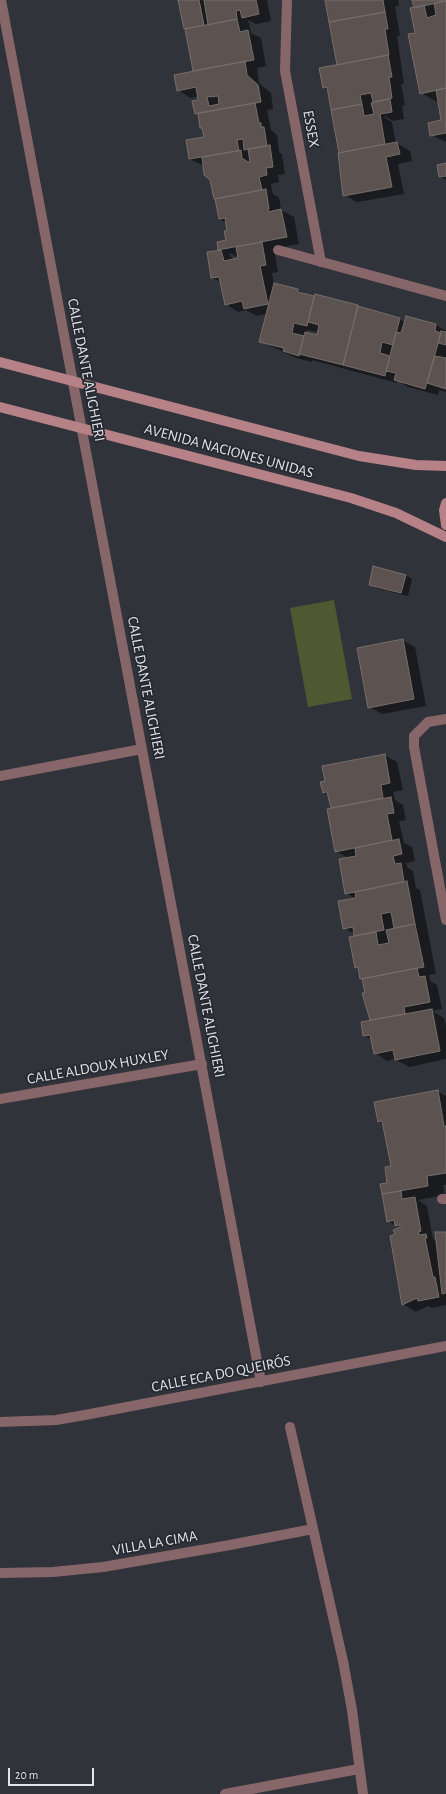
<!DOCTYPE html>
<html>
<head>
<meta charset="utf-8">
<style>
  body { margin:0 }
  #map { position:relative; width:446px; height:1794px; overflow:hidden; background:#30333a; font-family:"Alegreya Sans",sans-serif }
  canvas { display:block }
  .scale { position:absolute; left:8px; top:1768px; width:86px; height:18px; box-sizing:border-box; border:2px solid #e2e4e9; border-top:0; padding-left:5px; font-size:12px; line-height:14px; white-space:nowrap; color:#e2e4e9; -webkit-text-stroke:3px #262930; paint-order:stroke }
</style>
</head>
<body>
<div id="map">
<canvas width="446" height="1794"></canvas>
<div class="scale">20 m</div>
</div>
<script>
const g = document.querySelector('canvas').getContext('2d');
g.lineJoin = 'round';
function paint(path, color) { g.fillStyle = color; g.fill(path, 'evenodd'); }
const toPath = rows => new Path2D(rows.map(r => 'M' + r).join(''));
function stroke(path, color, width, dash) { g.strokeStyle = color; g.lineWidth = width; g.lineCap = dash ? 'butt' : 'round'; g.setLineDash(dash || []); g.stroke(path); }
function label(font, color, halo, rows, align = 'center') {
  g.font = font + ' "Alegreya Sans",sans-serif'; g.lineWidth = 3.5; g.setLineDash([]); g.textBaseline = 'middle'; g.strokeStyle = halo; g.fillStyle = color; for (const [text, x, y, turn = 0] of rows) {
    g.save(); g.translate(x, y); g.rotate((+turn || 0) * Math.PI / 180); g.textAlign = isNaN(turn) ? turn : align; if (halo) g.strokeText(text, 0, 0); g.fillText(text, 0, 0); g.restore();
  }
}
paint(toPath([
  [334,600,352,699,308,707,290,608]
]), '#4f5830');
paint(toPath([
  [179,0,267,0,271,21,256,24,248,20,251,33,261,38,266,66,257,68,259,83,271,93,273,109,267,110,271,130,277,135,279,152,282,154,285,174,278,175,279,182,271,184,273,194,279,197,281,210,294,217,299,244,274,249,278,272,272,273,274,284,298,290,306,295,315,297,357,306,362,309,399,319,405,322,407,317,436,325,446,331,446,392,439,390,438,395,408,387,398,381,397,383,312,360,312,362,296,358,260,341,267,314,257,316,246,310,238,312,226,304,221,282,212,278,220,251,218,243,227,241,229,232,227,223,220,219,211,179,204,166,190,159,205,137,199,115,196,113,199,100,199,96,190,98,178,90,194,72],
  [230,253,235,256,238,256,239,261,234,260,230,256],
  [307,330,318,332,317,337,306,333],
  [326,0,398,0,399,6,395,6,400,36,397,36,404,84,401,84,405,105,402,106,404,119,393,121,385,116,385,118,392,122,396,143,410,151,412,161,398,164,404,194,357,202,344,195,340,154,328,90,324,87,338,66],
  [413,0,446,0,446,142,431,135,442,121,439,103,421,93],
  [446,165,446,180,440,177],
  [406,575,412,579,408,596,376,588,370,584],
  [402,640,415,647,426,706,382,714,369,707],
  [384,755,397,762,403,790,393,792,395,800,403,805,406,820,399,821,404,843,412,847,415,861,406,863,407,867,413,871,416,888,420,890,436,974,429,975,430,981,437,985,442,1009,432,1011,444,1018,446,1026,446,1059,409,1067,395,1059,387,1061,375,1053,372,1040,364,1035,371,1021,364,994,366,993,363,979,361,978,359,969,356,967,355,934,344,928,356,899,346,893,348,858,336,851,329,796,324,793],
  [437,1091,446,1096,446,1185,443,1185,445,1195,418,1200,427,1206,433,1239,437,1242,446,1233,446,1305,432,1308,428,1306,416,1312,403,1304,396,1234,400,1228,388,1221,381,1185,388,1184,392,1167,384,1125,379,1122]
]), '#0007');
const building = toPath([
  [178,0,199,0,204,25,184,29,178,0],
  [204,0,256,0,259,14,242,18,240,10,236,11,237,19,208,25,204,0],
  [325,0,383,0,385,12,329,22,325,0],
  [412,0,446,0,446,1,414,8,412,0],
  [446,1,446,88,420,94,408,34,415,33,410,8,424,5,427,18,436,15,434,3,446,1],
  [385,12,388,29,385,29,389,55,337,65,329,22,385,12],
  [237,19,240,32,248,30,254,60,193,71,185,29,237,19],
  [388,55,392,77,389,77,392,98,373,102,371,93,360,95,362,104,331,110,327,87,323,88,319,68,388,55],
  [245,61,247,75,258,85,261,102,195,114,192,101,198,100,196,87,177,91,174,75,245,61],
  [218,96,219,104,209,106,207,97,218,96],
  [446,88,446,133,430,136,428,123,441,120,436,90,446,88],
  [390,99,392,112,380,114,385,144,339,153,331,110,362,104,364,116,374,114,371,103,390,99],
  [255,103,259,123,261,123,261,127,264,127,267,146,244,150,243,139,237,140,239,151,189,159,186,140,204,137,202,128,200,128,198,113,255,103],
  [397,142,400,154,386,157,392,187,343,196,338,153,397,142],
  [270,145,273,167,266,168,267,175,259,177,262,190,214,199,210,180,204,175,202,157,241,150,242,158,248,162,250,162,248,149,270,145],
  [446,163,446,176,439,177,437,165,446,163],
  [266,189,269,209,268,209,268,212,281,209,287,237,218,250,217,242,226,240,224,231,227,231,225,218,219,219,215,199,266,189],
  [262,242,266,265,260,266,268,304,244,309,242,301,225,305,219,277,211,278,207,252,221,250,224,261,238,258,236,247,262,242],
  [274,283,298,289,298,292,314,296,307,326,294,323,292,333,304,336,299,356,283,351,284,348,259,342,274,283],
  [315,294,358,305,343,365,299,354,305,332,317,335,319,325,308,322,315,294],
  [358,306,400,318,393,345,382,342,380,353,390,356,385,376,343,365,358,306],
  [406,316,436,324,435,331,441,333,425,389,394,380,396,373,386,371,396,332,401,333,406,316],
  [441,331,446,332,446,345,438,343,441,331],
  [435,356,446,358,446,389,427,383,435,356],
  [373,566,406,575,401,593,369,585,373,566],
  [403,639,414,699,368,708,357,648,403,639],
  [385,754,390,783,381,785,383,798,331,808,327,792,323,793,320,782,325,781,322,766,385,754],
  [391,797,394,813,387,814,392,840,335,852,327,809,391,797],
  [399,839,402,854,393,856,395,864,401,863,404,882,345,894,339,859,356,856,355,848,399,839],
  [407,881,415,924,394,928,391,912,381,914,384,930,354,936,353,927,343,929,338,901,356,898,355,892,407,881],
  [415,924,424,967,360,979,358,967,355,968,349,937,376,932,378,945,389,943,386,930,415,924],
  [417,968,419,977,425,976,430,1002,404,1007,405,1014,370,1020,362,993,365,993,362,979,417,968],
  [432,1009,440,1051,395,1060,393,1050,374,1054,370,1035,363,1036,361,1022,432,1009],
  [438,1090,444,1126,446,1126,446,1173,427,1176,428,1186,382,1194,380,1184,387,1183,385,1167,391,1166,382,1121,378,1122,374,1102,438,1090],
  [401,1191,402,1199,415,1197,421,1231,418,1232,420,1235,426,1234,427,1238,425,1238,433,1277,435,1277,439,1297,418,1301,417,1298,402,1305,390,1236,395,1234,393,1230,400,1227,400,1225,395,1226,394,1220,387,1222,382,1194,401,1191],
  [435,1232,446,1232,446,1293,442,1294,435,1232]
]);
paint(building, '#5c5350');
stroke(building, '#776e6a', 1);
stroke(toPath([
  [1,0,261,1382],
  [287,0,285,71,321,262],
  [278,250,446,296],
  [446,719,428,722,414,736,414,747,446,920],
  [0,776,142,749],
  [0,1099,202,1064],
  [442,1199,446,1199],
  [0,1422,56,1420,85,1415,446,1346],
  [290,1427,343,1661,352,1710,363,1794],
  [0,1573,53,1572,103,1567,230,1545,313,1529],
  [225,1794,359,1769]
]), '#876669', 10);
stroke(toPath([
  [0,362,359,456,416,465,446,466],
  [0,407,351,498,396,513,446,537],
  [446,503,444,510,446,525]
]), '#b68187', 10);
label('15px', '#e2e4e9', '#262930', [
  ["ESSEX",311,129,80],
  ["CALLE DANTE ALIGHIERI",86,370,79],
  ["AVENIDA NACIONES UNIDAS",229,451,15],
  ["CALLE DANTE ALIGHIERI",146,688,79],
  ["CALLE DANTE ALIGHIERI",206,1006,79],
  ["CALLE ALDOUX HUXLEY",98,1067,-10],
  ["CALLE ECA DO QUEIRÓS",221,1374,-11],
  ["VILLA LA CIMA",155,1543,-10]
]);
</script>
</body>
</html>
